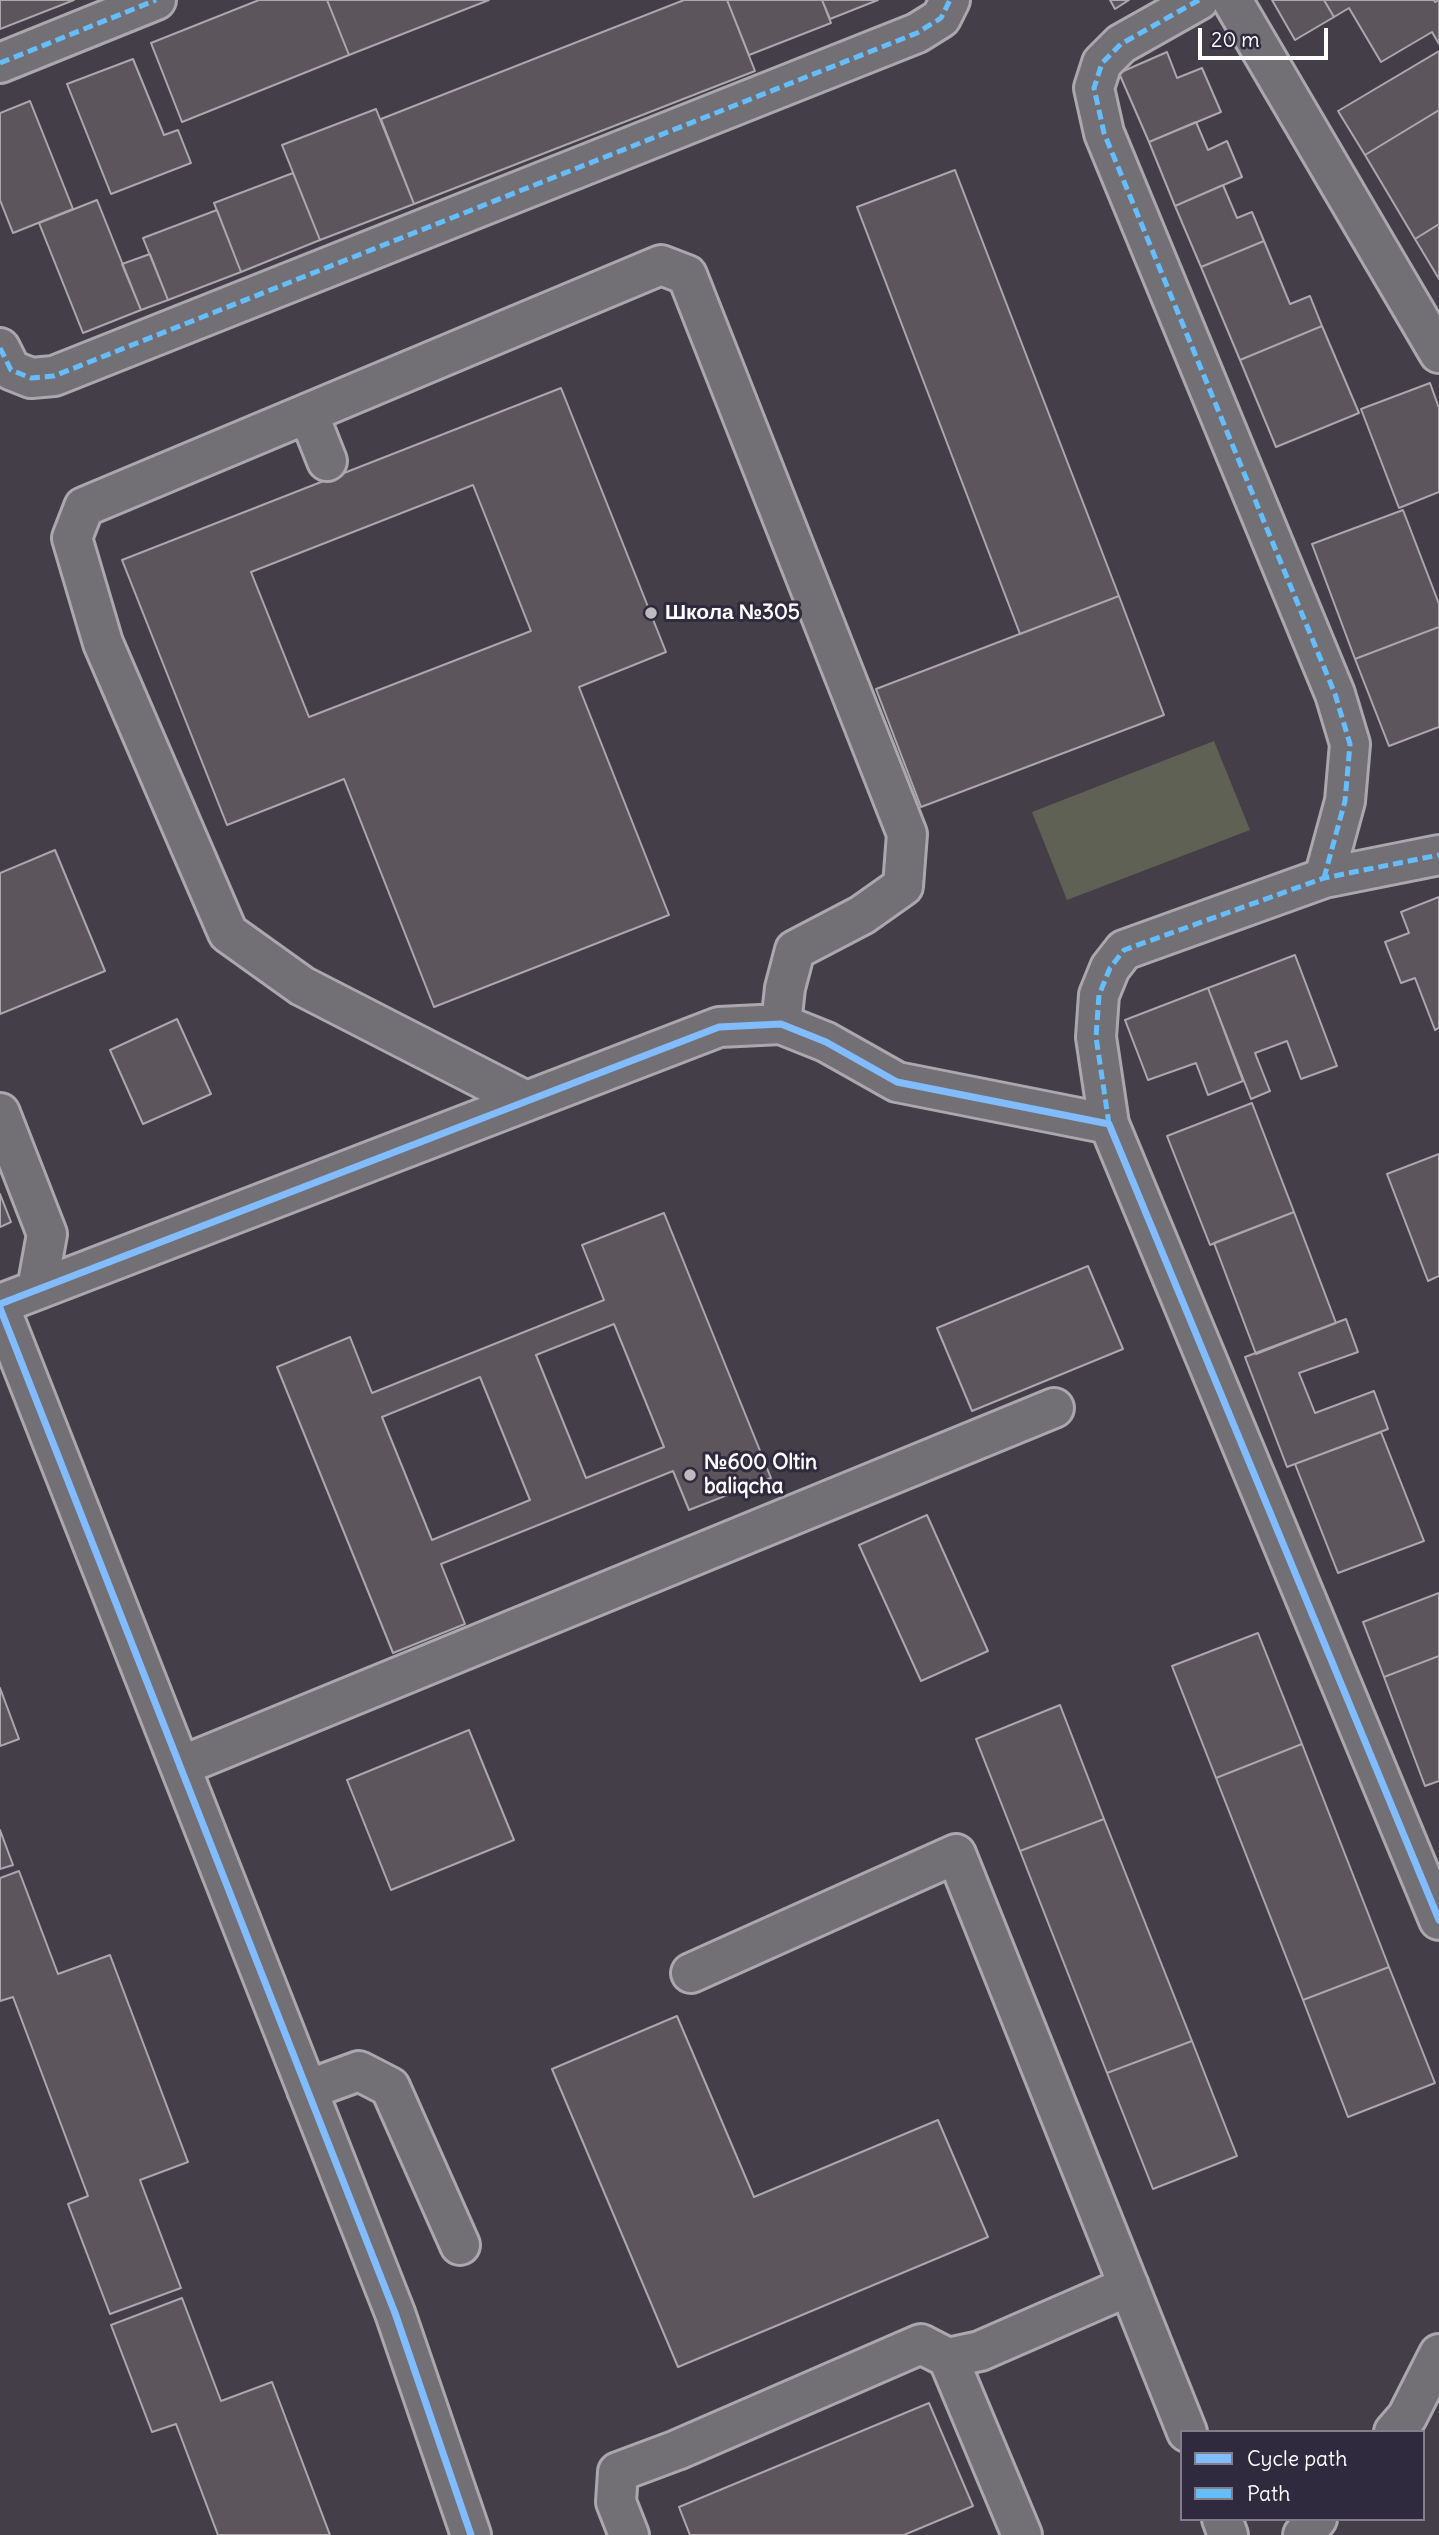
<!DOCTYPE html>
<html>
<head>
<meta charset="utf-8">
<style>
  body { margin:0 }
  #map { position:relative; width:1439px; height:2535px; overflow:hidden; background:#433e48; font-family:Delius,sans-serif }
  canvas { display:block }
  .legend { position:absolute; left:1180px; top:2430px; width:245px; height:91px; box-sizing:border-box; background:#2f2a3d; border:2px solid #827f8b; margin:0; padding:9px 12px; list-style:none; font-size:21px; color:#fff }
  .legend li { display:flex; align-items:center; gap:14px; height:35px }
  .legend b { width:35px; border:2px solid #827f8b }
  .scale { position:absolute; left:1198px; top:28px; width:130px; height:32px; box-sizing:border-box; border:4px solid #fff; border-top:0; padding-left:9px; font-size:21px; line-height:24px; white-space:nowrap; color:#fff; -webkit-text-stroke:5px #2f2a3d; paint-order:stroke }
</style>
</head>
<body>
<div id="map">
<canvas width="1439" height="2535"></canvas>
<ul class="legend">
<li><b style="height:9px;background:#80bcff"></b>Cycle path</li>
<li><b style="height:9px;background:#66bdfb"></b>Path</li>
</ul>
<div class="scale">20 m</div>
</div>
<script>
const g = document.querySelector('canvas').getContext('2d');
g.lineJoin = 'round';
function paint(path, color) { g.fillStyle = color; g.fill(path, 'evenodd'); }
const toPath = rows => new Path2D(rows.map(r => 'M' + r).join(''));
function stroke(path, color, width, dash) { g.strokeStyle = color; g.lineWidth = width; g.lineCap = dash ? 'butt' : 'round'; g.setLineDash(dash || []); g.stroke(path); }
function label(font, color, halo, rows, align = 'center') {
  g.font = font + ' Delius,sans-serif'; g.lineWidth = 6; g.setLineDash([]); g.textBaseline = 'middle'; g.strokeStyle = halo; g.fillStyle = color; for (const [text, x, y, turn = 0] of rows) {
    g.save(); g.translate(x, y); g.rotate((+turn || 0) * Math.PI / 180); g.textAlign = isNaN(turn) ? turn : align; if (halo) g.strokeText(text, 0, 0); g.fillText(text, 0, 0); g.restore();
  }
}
paint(toPath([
  [1214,741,1250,830,1067,900,1032,812]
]), '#606155');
const building = toPath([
  [0,0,74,0,0,29,0,0],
  [259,0,327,0,349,55,182,122,151,43,259,0],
  [327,0,489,0,349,55,327,0],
  [684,0,727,0,755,71,414,204,381,119,684,0],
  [727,0,822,0,831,23,749,55,727,0],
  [822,0,878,0,830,19,822,0],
  [1110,0,1129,0,1115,9,1110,0],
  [1272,0,1324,0,1334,17,1295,40,1272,0],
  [1324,0,1434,0,1435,2,1439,0,1439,44,1432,32,1381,62,1349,8,1334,17,1324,0],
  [1439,51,1439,110,1365,155,1338,111,1439,51],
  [1167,52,1177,78,1202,68,1221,112,1149,142,1119,73,1167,52],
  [133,59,164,135,178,130,191,163,111,194,67,84,133,59],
  [30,101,73,209,13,233,0,200,0,113,30,101],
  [376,109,414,204,320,240,282,145,376,109],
  [1439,110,1439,224,1415,239,1365,155,1439,110],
  [1196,122,1208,150,1227,141,1242,177,1175,206,1149,142,1196,122],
  [955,170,1119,596,1020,634,857,207,955,170],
  [293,173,320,240,241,272,214,203,293,173],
  [1223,185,1237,218,1252,212,1264,241,1201,267,1175,206,1223,185],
  [97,200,141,310,83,333,39,223,97,200],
  [217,210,241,272,168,300,143,238,217,210],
  [1439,224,1439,279,1415,239,1439,224],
  [1264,241,1290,304,1310,296,1322,326,1240,360,1201,267,1264,241],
  [150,254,168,300,141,310,122,264,150,254],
  [1322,326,1359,413,1276,447,1240,360,1322,326],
  [1430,383,1439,408,1439,492,1399,508,1361,409,1430,383],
  [561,388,666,652,579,687,669,915,434,1007,344,779,227,825,122,560,561,388],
  [473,485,531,631,309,717,251,572,473,485],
  [1403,510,1439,604,1439,627,1355,659,1312,544,1403,510],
  [1119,596,1164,715,921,807,876,689,1119,596],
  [1439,627,1439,727,1389,746,1355,659,1439,627],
  [55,850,105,971,0,1014,0,873,55,850],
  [1439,897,1439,1028,1435,1030,1415,978,1401,983,1385,942,1409,933,1401,912,1439,897],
  [1295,955,1337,1066,1301,1079,1287,1041,1255,1053,1270,1091,1251,1099,1208,988,1295,955],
  [1208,988,1243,1081,1208,1095,1196,1063,1148,1080,1125,1020,1208,988],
  [177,1019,211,1094,143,1124,110,1050,177,1019],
  [1252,1103,1294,1212,1210,1245,1167,1136,1252,1103],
  [1439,1154,1439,1276,1428,1281,1387,1174,1439,1154],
  [0,1194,11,1222,0,1227,0,1194],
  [1294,1212,1336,1323,1256,1354,1214,1243,1294,1212],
  [664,1213,771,1478,689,1510,673,1471,441,1564,465,1624,393,1653,277,1367,350,1337,372,1393,604,1300,582,1245,664,1213],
  [614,1324,664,1447,586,1478,536,1355,614,1324],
  [480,1377,530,1500,432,1540,382,1417,480,1377],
  [1088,1266,1123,1349,972,1411,937,1328,1088,1266],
  [1346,1319,1358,1352,1299,1373,1315,1413,1374,1391,1388,1429,1287,1467,1245,1357,1346,1319],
  [1381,1432,1424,1541,1338,1573,1295,1464,1381,1432],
  [927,1515,988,1651,921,1681,859,1545,927,1515],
  [1439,1593,1439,1656,1384,1677,1363,1622,1439,1593],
  [1258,1633,1302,1744,1216,1778,1172,1666,1258,1633],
  [1439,1656,1439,1781,1425,1786,1384,1677,1439,1656],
  [0,1688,19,1739,0,1746,0,1688],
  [1060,1705,1104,1819,1020,1851,976,1739,1060,1705],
  [469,1730,514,1840,391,1890,347,1780,469,1730],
  [1302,1744,1389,1967,1303,2000,1216,1778,1302,1744],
  [1104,1819,1192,2041,1107,2073,1020,1851,1104,1819],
  [0,1830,13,1865,0,1869,0,1830],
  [19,1871,58,1974,110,1955,188,2162,140,2180,181,2288,110,2314,68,2204,88,2196,13,1997,0,2001,0,1878,19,1871],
  [1389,1967,1435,2083,1348,2117,1303,2000,1389,1967],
  [677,2016,754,2197,938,2120,988,2237,678,2367,552,2069,677,2016],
  [1192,2041,1237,2156,1153,2189,1107,2073,1192,2041],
  [182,2298,221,2401,272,2382,330,2535,218,2535,176,2424,152,2432,111,2325,182,2298],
  [929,2403,973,2506,904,2535,690,2535,679,2507,929,2403]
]);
paint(building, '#5c565c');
stroke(building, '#aaa8ad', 2);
const minor = toPath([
  [1199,0,1121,44,1102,63,1094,88,1104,133,1335,694,1350,744,1345,801,1324,878],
  [1232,0,1439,353],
  [0,63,156,0],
  [0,348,11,370,31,378,54,376,917,33,941,18,950,0],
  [308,413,327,461],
  [526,1101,302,986,228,933,103,643,72,538,84,507,661,265,687,275,907,834,903,886,862,915,795,950,785,988,781,1024],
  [0,1113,47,1234,37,1289],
  [1109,1124,1096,1037,1099,995,1110,968,1124,950,1324,878,1439,855],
  [0,1304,719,1027,781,1024,826,1042,897,1082,1109,1124,1439,1920],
  [0,1308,395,2313,471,2535],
  [181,1766,1054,1408],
  [691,1973,956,1854,1187,2432],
  [307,2090,359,2071,390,2087,460,2245],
  [948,2358,1022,2535],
  [1394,2432,1407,2417,1439,2354],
  [1222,2519,1228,2535],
  [629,2535,616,2502,618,2472,677,2450,921,2344,948,2358,980,2351,1129,2286],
  [1303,2535,1317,2519]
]);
stroke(minor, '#aaa8ad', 44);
stroke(minor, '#727075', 38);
stroke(toPath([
  [1199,0,1121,44,1102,63,1094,88,1104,133,1335,694,1350,744,1345,801,1324,878],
  [0,63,156,0],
  [0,348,11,370,31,378,54,376,917,33,941,18,950,0],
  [1109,1124,1096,1037,1099,995,1110,968,1124,950,1324,878,1439,855]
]), '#66bdfb', 5, [10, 5]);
stroke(toPath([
  [0,1304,719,1027,781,1024,826,1042,897,1082,1109,1124,1439,1920],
  [0,1308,395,2313,471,2535]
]), '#80bcff', 7);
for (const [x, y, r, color] of [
  [651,613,7,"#bdbbbf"],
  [690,1475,7,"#bdbbbf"]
]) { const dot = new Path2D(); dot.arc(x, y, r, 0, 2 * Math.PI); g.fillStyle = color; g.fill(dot); stroke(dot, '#2f2a3d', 2.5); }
label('bold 21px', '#fff', '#2f2a3d', [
  ["Школа №305",665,613],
  ["№600 Oltin",704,1463],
  ["baliqcha",704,1487]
], 'left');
</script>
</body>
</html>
